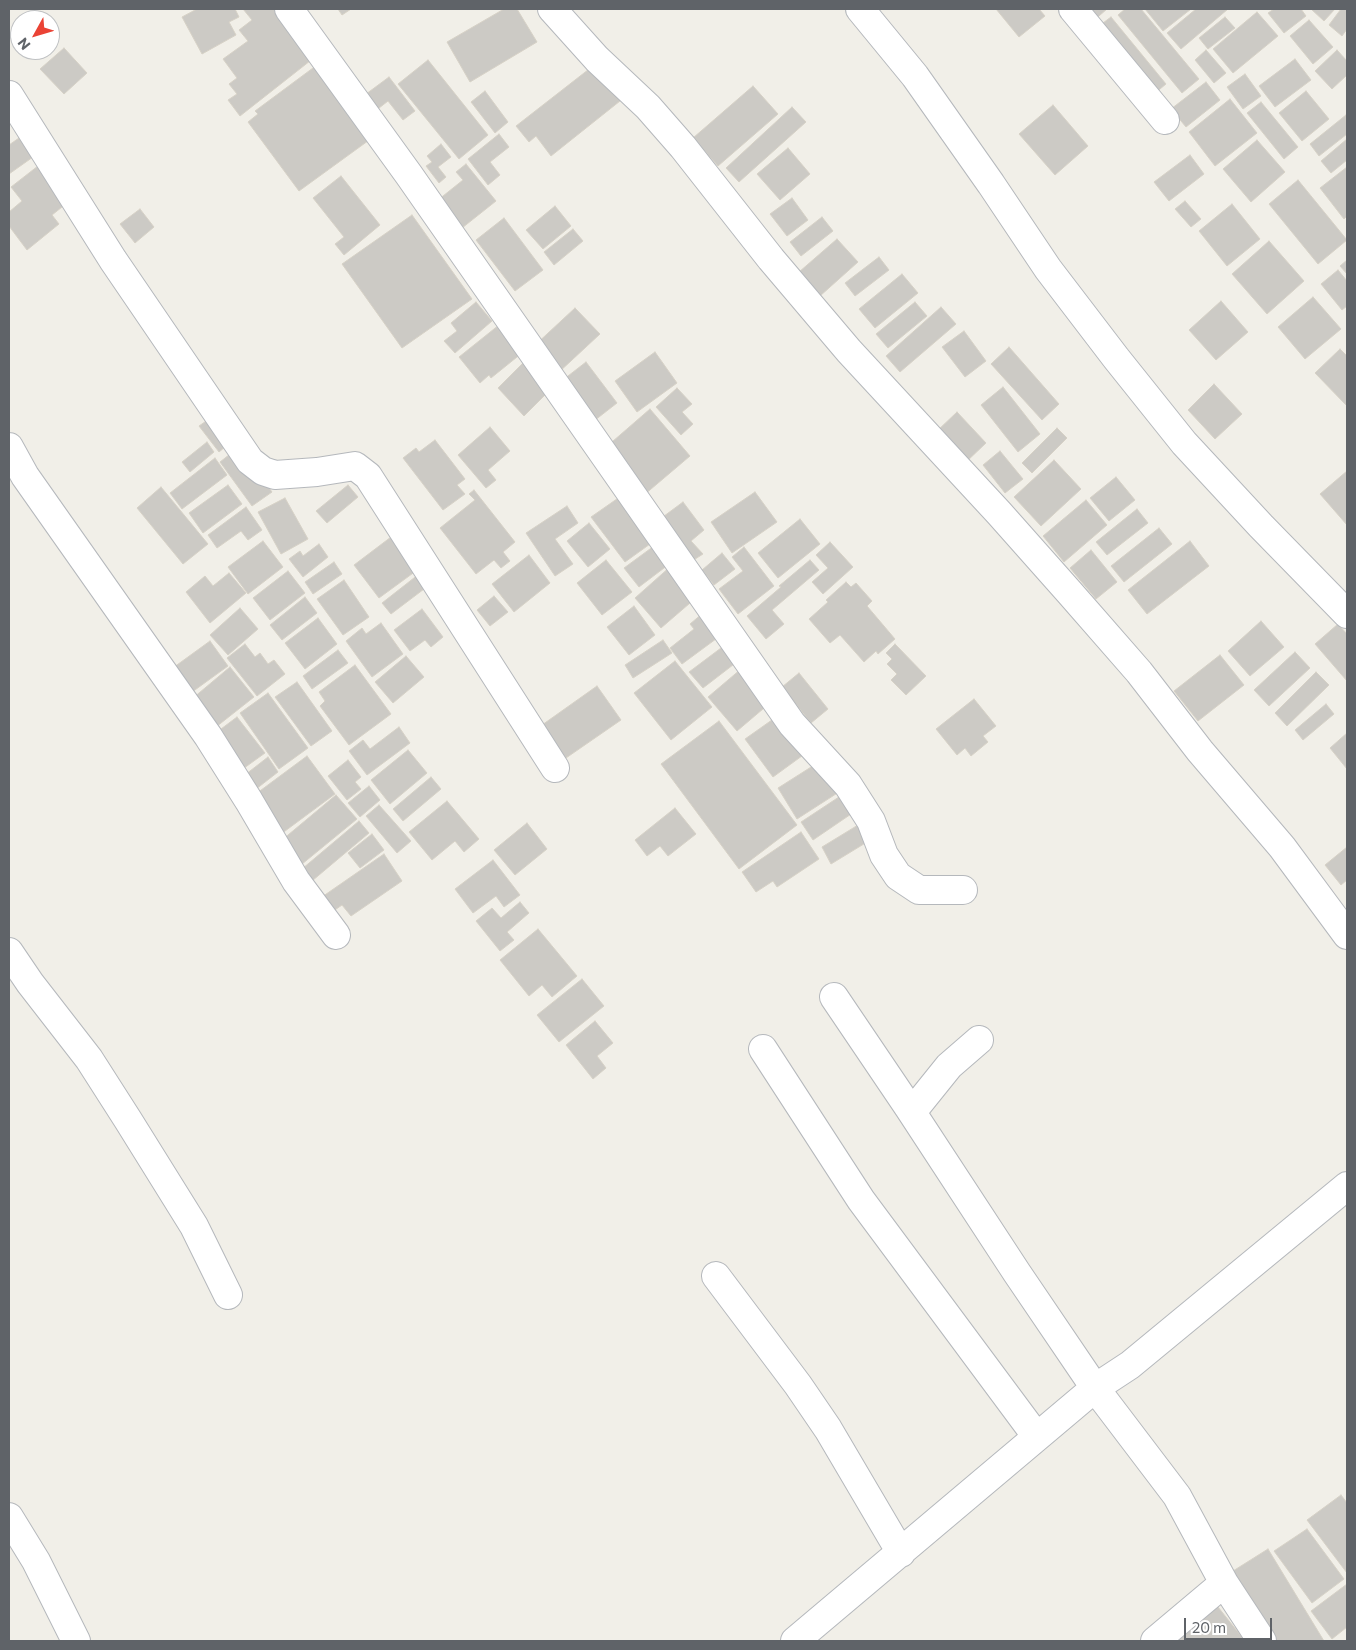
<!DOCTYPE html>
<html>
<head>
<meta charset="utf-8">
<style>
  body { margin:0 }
  #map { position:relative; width:1356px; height:1650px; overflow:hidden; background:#f1efe8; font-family:Commissioner,sans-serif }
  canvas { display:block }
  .frame { position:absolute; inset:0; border:10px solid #5f6368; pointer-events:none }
  .north { position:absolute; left:10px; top:10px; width:50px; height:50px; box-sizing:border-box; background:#fff; border:1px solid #bfc1c3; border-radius:50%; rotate:231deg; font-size:14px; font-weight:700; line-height:20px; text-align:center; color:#5f6368 }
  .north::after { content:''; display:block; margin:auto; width:18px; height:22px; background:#ea4335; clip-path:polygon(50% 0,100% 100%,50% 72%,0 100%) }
  .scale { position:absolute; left:1184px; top:1618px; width:88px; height:22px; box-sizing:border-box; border:2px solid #5f6368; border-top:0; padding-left:6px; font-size:15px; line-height:18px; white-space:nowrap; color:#5f6368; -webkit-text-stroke:4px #fff; paint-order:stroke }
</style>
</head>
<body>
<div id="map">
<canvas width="1356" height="1650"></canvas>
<div class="frame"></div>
<div class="north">N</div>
<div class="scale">20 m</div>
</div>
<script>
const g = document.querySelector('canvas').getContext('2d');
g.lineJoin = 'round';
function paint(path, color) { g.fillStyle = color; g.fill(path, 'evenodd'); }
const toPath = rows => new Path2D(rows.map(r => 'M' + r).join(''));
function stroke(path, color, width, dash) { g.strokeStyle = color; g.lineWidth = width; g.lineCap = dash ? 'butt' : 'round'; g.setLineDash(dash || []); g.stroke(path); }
const building = toPath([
  [197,9,235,9,239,17,229,22,236,35,202,54,182,17,197,9],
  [243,9,277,9,315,57,240,116,228,100,237,94,229,84,237,78,223,59,248,41,239,30,252,20,243,9],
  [338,9,351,9,342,15,338,9],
  [504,9,517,9,537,42,470,82,447,42,504,9],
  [996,9,1039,9,1045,16,1019,37,996,9],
  [1080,9,1107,9,1092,22,1080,9],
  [1125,9,1141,9,1199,79,1182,93,1118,15,1125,9],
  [1145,9,1191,9,1163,31,1145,9],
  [1196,9,1228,9,1181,49,1167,33,1196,9],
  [1274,9,1301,9,1306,16,1284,33,1268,13,1274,9],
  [1311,9,1335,9,1324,21,1311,9],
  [1341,9,1347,9,1347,29,1342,36,1329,25,1341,9],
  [1257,12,1278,36,1233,73,1213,49,1257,12],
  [1111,17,1166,84,1154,94,1099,26,1111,17],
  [1225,17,1235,28,1208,49,1199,38,1225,17],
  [1309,20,1333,47,1313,64,1290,36,1309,20],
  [64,48,87,73,64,94,40,69,64,48],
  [1206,50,1226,73,1214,83,1195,60,1206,50],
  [1337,50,1347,61,1347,75,1332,89,1315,71,1337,50],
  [1295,59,1311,80,1275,107,1259,86,1295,59],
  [428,60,488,135,459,159,398,84,428,60],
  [317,65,372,138,299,191,248,122,258,114,255,111,317,65],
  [593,66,620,101,551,156,536,136,529,142,516,126,593,66],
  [1245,74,1261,96,1243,109,1227,87,1245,74],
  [389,77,415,111,403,120,388,101,374,112,362,97,389,77],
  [1206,82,1220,100,1186,127,1171,109,1206,82],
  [753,86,778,114,718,166,693,138,753,86],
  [485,91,508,122,495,133,471,102,485,91],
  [1306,91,1329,119,1302,141,1279,113,1306,91],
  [1230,99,1257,133,1215,166,1189,132,1230,99],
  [1261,102,1298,147,1284,159,1247,113,1261,102],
  [1053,105,1088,146,1055,175,1019,134,1053,105],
  [792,107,806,122,739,182,726,168,792,107],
  [1346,115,1347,134,1319,156,1310,144,1346,115],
  [499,134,509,147,490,162,500,175,488,185,468,159,499,134],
  [19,138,33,157,9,174,9,145,19,138],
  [1347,139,1347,160,1331,173,1321,161,1347,139],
  [1257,140,1285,172,1251,202,1223,169,1257,140],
  [441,144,451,157,438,167,446,177,439,183,426,166,432,162,427,156,441,144],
  [788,148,810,174,780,200,757,174,788,148],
  [1190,155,1204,174,1169,201,1154,182,1190,155],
  [466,164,496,201,462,228,438,200,463,180,456,172,466,164],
  [38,166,67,203,52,215,59,224,27,250,9,226,9,212,22,201,11,187,38,166],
  [1347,167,1347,216,1344,219,1320,188,1347,167],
  [341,176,380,225,344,255,335,244,344,237,313,198,341,176],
  [1298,180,1347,240,1318,264,1269,204,1298,180],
  [792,198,808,220,787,236,770,214,792,198],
  [1185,201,1201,219,1191,227,1175,209,1185,201],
  [1232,204,1260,239,1227,266,1199,231,1232,204],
  [555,206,571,226,543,249,526,230,555,206],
  [140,209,154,227,135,243,120,224,140,209],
  [412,215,472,299,402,348,342,264,412,215],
  [822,217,833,231,801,256,790,242,822,217],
  [504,218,543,270,515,291,476,240,504,218],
  [573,229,583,241,554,265,544,252,573,229],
  [837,239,858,262,820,296,799,272,837,239],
  [1269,241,1304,281,1267,314,1232,274,1269,241],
  [879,257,889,270,855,296,845,283,879,257],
  [1347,260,1347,274,1340,266,1347,260],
  [1338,270,1347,281,1347,306,1342,310,1321,284,1338,270],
  [902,274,918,293,875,328,859,309,902,274],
  [1313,297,1341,329,1305,359,1278,327,1313,297],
  [1221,301,1248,332,1216,360,1189,330,1221,301],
  [476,302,492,321,455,353,444,341,457,331,451,323,476,302],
  [915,302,927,316,888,348,876,334,915,302],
  [941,307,956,324,900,372,886,356,941,307],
  [575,308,600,334,558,373,533,347,575,308],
  [499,325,522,353,491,378,489,375,480,383,459,357,499,325],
  [964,331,986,361,965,377,942,347,964,331],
  [1009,347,1059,404,1042,420,991,364,1009,347],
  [1340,349,1347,356,1347,406,1315,373,1340,349],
  [655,352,677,383,637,412,615,381,655,352],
  [526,360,553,387,524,416,498,388,526,360],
  [586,362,617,403,590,424,559,383,586,362],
  [1214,384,1242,414,1215,439,1188,410,1214,384],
  [1003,387,1040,434,1018,452,981,405,1003,387],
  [677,388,692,404,682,412,693,424,681,435,656,407,677,388],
  [650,409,690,456,644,495,605,448,650,409],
  [957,412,986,443,965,463,936,432,957,412],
  [212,417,231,442,219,452,199,426,212,417],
  [490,427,510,451,488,470,496,480,486,488,458,455,490,427],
  [1057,428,1067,438,1032,473,1022,463,1057,428],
  [435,440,465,479,457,485,465,494,443,510,403,458,416,448,419,452,435,440],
  [207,442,214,452,190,472,182,462,207,442],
  [239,447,272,492,252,506,220,462,239,447],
  [1000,451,1023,479,1005,493,983,465,1000,451],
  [215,458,227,475,182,509,170,493,215,458],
  [1054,460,1081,489,1041,526,1014,497,1054,460],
  [1347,471,1347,525,1320,494,1347,471],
  [1116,477,1135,500,1109,521,1090,498,1116,477],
  [228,485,242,504,203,533,189,513,228,485],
  [348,485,358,497,327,523,316,511,348,485],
  [161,487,208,544,183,564,137,508,161,487],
  [474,490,515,542,503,552,510,561,501,568,494,560,476,574,440,528,475,500,469,494,474,490],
  [755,492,777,522,732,553,711,522,755,492],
  [624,494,657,539,625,562,591,517,624,494],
  [285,498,308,539,281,554,258,512,285,498],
  [1086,500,1107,525,1064,562,1043,536,1086,500],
  [683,502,704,530,691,541,703,554,689,563,656,522,683,502],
  [567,506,578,523,555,539,573,564,555,576,526,533,567,506],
  [246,507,262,530,248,540,241,531,217,548,208,535,246,507],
  [1137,509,1148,523,1107,555,1096,542,1137,509],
  [800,519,820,544,778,578,758,553,800,519],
  [589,523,610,549,588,567,567,541,589,523],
  [1159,528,1172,544,1124,582,1111,566,1159,528],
  [395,534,420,568,379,598,354,565,395,534],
  [263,541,283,567,248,594,228,567,263,541],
  [1190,541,1209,566,1147,614,1128,590,1190,541],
  [830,542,853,567,823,594,812,582,828,568,816,555,830,542],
  [319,544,328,557,303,577,289,559,300,551,303,556,319,544],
  [654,546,668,565,639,587,624,568,654,546],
  [744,547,774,586,738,614,719,589,743,571,732,557,744,547],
  [1091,550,1117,582,1096,599,1070,568,1091,550],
  [722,553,735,569,714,585,702,570,722,553],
  [529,555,550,583,514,612,492,584,529,555],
  [606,560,632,592,602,615,577,583,606,560],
  [810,560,819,570,772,610,784,624,766,639,747,616,781,587,779,586,810,560],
  [334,562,342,574,313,594,305,582,334,562],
  [671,566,697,597,661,628,635,598,671,566],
  [288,571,305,593,270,620,253,598,288,571],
  [229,573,246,593,210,623,186,592,205,576,213,586,229,573],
  [419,574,428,586,391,614,382,603,419,574],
  [344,580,369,617,343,635,317,599,344,580],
  [846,582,851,587,856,583,872,601,867,606,895,639,878,654,876,651,864,662,840,635,830,643,809,619,828,602,826,600,846,582],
  [494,596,508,612,490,626,477,610,494,596],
  [305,597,317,613,282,640,270,625,305,597],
  [634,606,655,635,629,655,607,627,634,606],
  [240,608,258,629,228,655,210,635,240,608],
  [422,609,443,637,431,647,425,640,410,651,394,630,422,609],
  [703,613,720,636,682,664,670,648,694,629,690,624,703,613],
  [318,618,337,644,305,669,285,643,318,618],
  [1261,621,1284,647,1250,676,1228,651,1261,621],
  [381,623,403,654,372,677,346,641,362,628,366,634,381,623],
  [1338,624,1347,634,1347,681,1315,644,1338,624],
  [663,640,672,653,633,678,625,665,663,640],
  [210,641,228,666,188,695,170,670,210,641],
  [729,642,742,658,703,688,689,672,729,642],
  [245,644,255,657,260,653,268,664,274,660,285,674,257,696,227,658,245,644],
  [895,644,926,676,906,695,891,680,897,674,887,664,892,659,886,653,895,644],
  [338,650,348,663,312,689,303,676,338,650],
  [1295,652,1310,668,1269,706,1254,690,1295,652],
  [1220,655,1244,685,1198,721,1174,691,1220,655],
  [406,656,424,677,393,703,375,682,406,656],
  [675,661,712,707,671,740,634,693,675,661],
  [355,665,391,714,349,745,320,706,325,701,319,692,355,665],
  [230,667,254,697,216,727,193,698,230,667],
  [741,669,770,703,737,731,708,697,741,669],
  [1316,672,1329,685,1287,726,1275,713,1316,672],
  [799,673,828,709,811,723,782,687,799,673],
  [297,682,332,731,311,746,275,697,297,682],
  [597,686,621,720,566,758,542,725,597,686],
  [268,693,308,748,279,769,240,713,268,693],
  [974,699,996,726,983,736,988,742,971,756,965,748,957,755,936,729,974,699],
  [1326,704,1334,714,1303,740,1295,730,1326,704],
  [779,715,806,753,773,777,745,739,779,715],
  [237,717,265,753,240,771,213,735,237,717],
  [719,721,797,825,739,869,661,764,719,721],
  [399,727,410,743,367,775,349,751,363,740,370,749,399,727],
  [1347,733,1347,769,1330,748,1347,733],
  [408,750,427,773,390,804,371,780,408,750],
  [307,756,335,794,277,837,249,799,307,756],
  [268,757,278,772,251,793,241,778,268,757],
  [348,760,361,777,355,782,361,789,347,800,328,776,348,760],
  [819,762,839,792,797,819,778,788,819,762],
  [431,777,441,789,403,821,393,809,431,777],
  [369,786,380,800,360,817,348,803,369,786],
  [845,793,857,810,813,840,801,822,845,793],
  [336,795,357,819,296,869,276,845,336,795],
  [447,801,479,839,464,852,455,841,432,860,409,832,447,801],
  [379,805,411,841,397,853,366,816,379,805],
  [675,808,696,834,668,856,660,846,647,856,635,840,675,808],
  [359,821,369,833,306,886,296,874,359,821],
  [863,822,872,839,831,864,822,847,863,822],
  [527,823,547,849,515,875,494,850,527,823],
  [801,832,819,859,777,887,773,881,756,892,742,872,801,832],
  [372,834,384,850,360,868,348,853,372,834],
  [1347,847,1347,880,1341,885,1325,865,1347,847],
  [384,854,402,881,351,916,342,905,329,914,319,899,384,854],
  [493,860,520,895,504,907,496,896,473,913,455,889,493,860],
  [520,902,529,913,507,932,514,940,500,951,476,921,492,908,501,918,520,902],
  [538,929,577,976,552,997,542,985,529,996,500,960,538,929],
  [582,979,604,1006,559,1042,537,1015,582,979],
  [595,1021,613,1043,597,1056,606,1068,593,1079,566,1045,595,1021],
  [1341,1495,1347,1503,1347,1573,1307,1520,1341,1495],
  [1307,1529,1344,1579,1312,1603,1274,1551,1307,1529],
  [1268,1549,1324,1641,1275,1641,1233,1571,1268,1549],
  [1347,1584,1347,1627,1332,1639,1311,1611,1347,1584],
  [1218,1607,1245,1641,1174,1641,1218,1607]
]);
paint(building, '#cccac5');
stroke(building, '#d6d1c6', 1);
const minor = toPath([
  [289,9,409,175,792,724,848,785,871,821,884,855,898,876,919,890,963,890],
  [552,9,597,59,648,107,683,147,771,259,849,351,999,513,1070,593,1139,672,1200,751,1282,847,1347,935],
  [860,9,915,76,991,184,1048,269,1116,358,1184,443,1261,526,1347,614],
  [1073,9,1165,120],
  [9,95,113,260,250,461,263,471,275,475,317,472,355,466,368,476,555,768],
  [9,447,25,476,208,736,249,801,296,881,336,935],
  [9,952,30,983,89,1059,128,1120,194,1226,228,1295],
  [834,997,909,1108,1017,1273,1095,1388,1177,1496,1224,1583,1262,1641],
  [763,1049,861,1200,1037,1437],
  [912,1112,949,1066,979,1040],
  [716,1276,798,1385,828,1429,901,1553],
  [9,1517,36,1561,76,1641],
  [795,1641,1095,1388,1130,1365,1347,1186],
  [1155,1641,1224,1583]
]);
stroke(minor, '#b5b8bc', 30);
stroke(minor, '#fff', 28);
</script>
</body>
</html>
